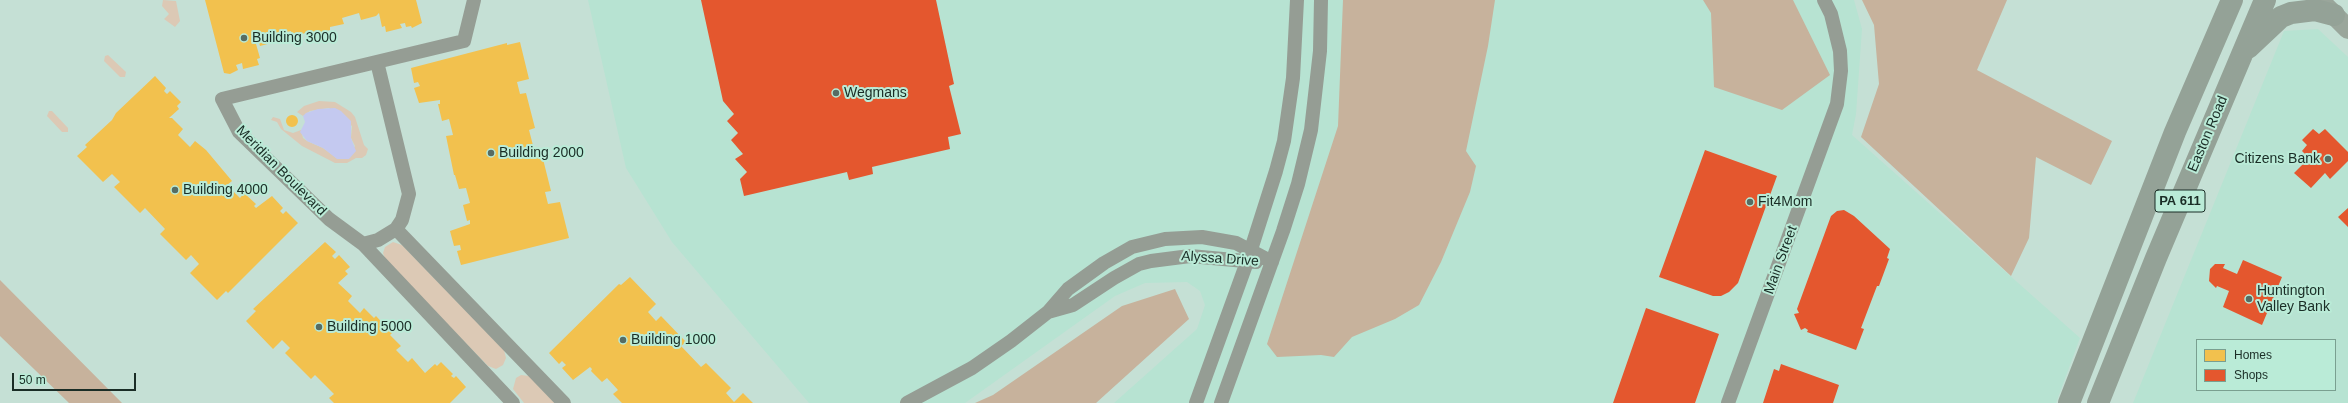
<!DOCTYPE html>
<html>
<head>
<meta charset="utf-8">
<style>
  body { margin:0 }
  #map { position:relative; width:2348px; height:403px; overflow:hidden; background:#c5e0d5; font-family:Helvetica,sans-serif }
  canvas { display:block }
  .legend { position:absolute; left:2196px; top:339px; width:140px; height:52px; box-sizing:border-box; background:#baebd7; border:1px solid #7a9f90; margin:0; padding:5px 7px; list-style:none; font-size:12px; color:#1a2d26 }
  .legend li { display:flex; align-items:center; gap:8px; height:20px }
  .legend b { width:20px; border:1px solid #7a9f90 }
  .scale { position:absolute; left:12px; top:373px; width:124px; height:18px; box-sizing:border-box; border:2px solid #1a2d26; border-top:0; padding-left:5px; font-size:12px; line-height:14px; white-space:nowrap; color:#1a2d26; -webkit-text-stroke:3px #baebd7; paint-order:stroke }
</style>
</head>
<body>
<div id="map">
<canvas width="2348" height="403"></canvas>
<ul class="legend">
<li><b style="height:11px;background:#f2c14e"></b>Homes</li>
<li><b style="height:11px;background:#e4572e"></b>Shops</li>
</ul>
<div class="scale">50 m</div>
</div>
<script>
const g = document.querySelector('canvas').getContext('2d');
g.lineJoin = 'round';
function paint(path, color) { g.fillStyle = color; g.fill(path, 'evenodd'); }
const toPath = rows => new Path2D(rows.map(r => 'M' + r).join(''));
function stroke(path, color, width, dash) { g.strokeStyle = color; g.lineWidth = width; g.lineCap = dash ? 'butt' : 'round'; g.setLineDash(dash || []); g.stroke(path); }
function label(font, color, halo, rows, align = 'center') {
  g.font = font + ' Helvetica,sans-serif'; g.lineWidth = 4; g.setLineDash([]); g.textBaseline = 'middle'; g.strokeStyle = halo; g.fillStyle = color; for (const [text, x, y, turn = 0] of rows) {
    g.save(); g.translate(x, y); g.rotate((+turn || 0) * Math.PI / 180); g.textAlign = isNaN(turn) ? turn : align; if (halo) g.strokeText(text, 0, 0); g.fillText(text, 0, 0); g.restore();
  }
}
paint(toPath([
  [588,0,1854,0,1862,29,1856,114,1852,135,2080,338,2056,403,1114,403,1197,329,1205,305,1200,291,1187,282,1145,283,1115,296,965,403,809,403,672,242,626,168],
  [2318,29,2348,57,2348,403,2133,403,2284,31],
  [2197,340,2335,340,2335,390,2197,390]
]), '#b7e3d2');
paint(toPath([
  [163,0,176,1,180,21,175,27,164,19,169,14,162,6],
  [108,55,126,72,125,77,120,77,104,61,105,56],
  [319,101,335,102,351,112,355,117,364,145,368,149,366,155,362,158,356,158,347,163,335,163,302,146,281,129,277,122,271,120,273,117,280,119,284,130,293,133,301,130,303,138,307,141,323,148,337,158,345,159,355,146,351,138,352,126,329,108,310,111,303,116,297,112,304,106],
  [49,111,52,111,68,128,68,132,62,132,47,116],
  [393,242,402,245,504,350,506,358,503,365,496,369,488,366,386,261,383,253,385,247],
  [521,375,529,376,555,403,524,403,513,389,516,378]
]), '#dcc9b5');
paint(toPath([
  [1343,0,1495,0,1488,46,1466,151,1476,166,1470,192,1441,262,1419,305,1395,319,1352,337,1334,357,1321,355,1277,357,1267,344,1338,126],
  [1703,0,1793,0,1830,75,1782,110,1714,87,1711,13],
  [1862,0,2007,0,1977,70,2112,141,2091,185,2036,157,2029,238,2011,276,1861,137,1879,84,1874,25],
  [0,280,122,403,69,403,0,336],
  [1175,289,1189,319,1096,403,975,403,993,395,1122,306]
]), '#c7b29c');
paint(toPath([
  [335,108,341,111,351,121,351,138,356,151,349,159,337,159,323,148,307,141,300,132,305,122,303,116,306,113,318,109]
]), '#c4c9f0');
paint(toPath([
  [205,0,416,0,422,23,412,28,411,26,406,27,405,23,400,24,402,28,386,32,385,26,382,27,379,13,376,16,361,20,359,13,342,18,344,24,330,27,330,30,307,36,306,33,292,36,291,31,273,35,275,42,260,46,259,43,256,44,260,58,257,59,259,65,243,69,242,63,236,65,238,70,230,74,224,73],
  [520,42,529,79,517,82,520,94,526,93,535,128,529,130,536,157,542,155,551,191,545,192,548,204,560,202,569,238,461,265,457,251,461,250,460,245,454,246,450,231,470,224,470,220,467,221,463,205,470,203,466,188,459,189,455,175,454,175,446,136,453,135,449,119,442,121,438,104,440,104,440,100,419,103,414,88,420,86,418,82,414,83,411,68,507,43,507,45],
  [155,76,166,88,164,91,167,94,170,91,181,102,177,106,179,109,169,118,172,118,183,129,178,135,190,147,195,141,206,150,232,181,227,185,240,198,244,193,256,204,254,206,256,208,272,196,283,208,280,211,283,214,286,211,298,223,228,293,226,291,217,300,190,273,199,264,191,255,186,260,160,234,165,229,145,208,140,213,114,187,120,182,112,174,103,182,77,156,87,147,85,145,112,120,116,113],
  '286 121a6 6 0 1 1 12 0a6 6 0 1 1-12 0Z',
  [325,242,336,252,332,256,335,259,339,255,350,267,345,271,348,274,338,283,352,296,348,301,360,313,364,308,374,318,376,316,392,333,390,335,401,346,396,350,408,362,412,358,425,373,435,364,437,366,441,362,453,374,451,376,454,378,456,376,466,387,450,403,334,403,329,398,334,394,315,375,311,379,285,353,290,348,282,340,273,349,246,321,256,311,253,309],
  [630,277,656,304,648,312,656,321,661,316,686,342,681,346,701,367,706,363,731,388,726,393,734,402,743,393,753,403,622,403,613,394,618,390,607,378,602,382,591,371,592,369,590,367,573,380,562,368,566,365,562,361,559,364,549,353,619,284,621,285]
]), '#f2c14e');
paint(toPath([
  [701,0,936,0,954,84,949,86,961,134,948,137,950,149,872,167,873,174,849,180,847,172,744,196,740,179,747,172,735,159,743,154,731,140,738,133,727,121,734,114,723,101],
  [2313,129,2319,134,2325,129,2348,152,2348,161,2330,179,2325,173,2311,188,2294,173,2309,158,2302,151,2307,145,2302,140],
  [1705,150,1777,176,1738,283,1729,292,1721,296,1713,296,1659,277],
  [2348,208,2348,227,2338,217],
  [1844,210,1854,216,1890,249,1887,258,1889,259,1879,286,1877,286,1861,328,1864,329,1856,350,1807,332,1808,330,1805,328,1801,330,1794,314,1799,313,1797,309,1831,216,1837,211],
  [2243,260,2282,277,2262,325,2223,307,2229,291,2217,286,2216,288,2209,281,2210,269,2215,264,2225,264,2223,268,2237,274],
  [1646,308,1719,334,1695,403,1613,403],
  [1781,364,1839,385,1833,403,1763,403,1774,369,1779,371]
]), '#e4572e');
stroke(toPath([
  [474,0,464,41,222,99,239,132,329,219,363,244,513,403],
  [396,229,564,403],
  [363,244,378,240,396,229,402,220,409,194,377,62],
  [1048,312,1073,305,1114,278,1139,264,1151,261,1190,256,1256,262],
  [907,403,972,368,1011,341,1048,312,1068,289,1104,263,1132,247,1165,239,1202,237,1236,243,1272,262],
  [1196,403,1247,262,1276,171,1284,141,1293,78,1297,0],
  [1221,403,1283,231,1298,184,1311,130,1320,51,1321,0],
  [1728,403,1837,104,1841,71,1840,51,1831,14,1824,0]
]), '#959d94', 14);
stroke(toPath([
  [2322,3,2348,29]
]), '#9aa69b', 20);
stroke(toPath([
  [2248,48,2281,17,2291,13,2315,10,2334,15],
  [2069,403,2175,132,2232,0],
  [2098,403,2156,258,2265,0]
]), '#94a297', 22);
for (const [x, y, r, color] of [
  [244,38,4,"#566c63"],
  [836,93,4,"#566c63"],
  [491,153,4,"#566c63"],
  [2328,159,4,"#566c63"],
  [175,190,4,"#566c63"],
  [1750,202,4,"#566c63"],
  [2249,299,4,"#566c63"],
  [319,327,4,"#566c63"],
  [623,340,4,"#566c63"]
]) { const dot = new Path2D(); dot.arc(x, y, r, 0, 2 * Math.PI); g.fillStyle = color; g.fill(dot); stroke(dot, '#baebd7', 1.5); }
for (const [x, y, w] of [
  [2180,201,50]
]) { const box = new Path2D(); box.roundRect(x - w / 2, y - 11, w, 22, 3); g.fillStyle = '#baebd7'; g.fill(box); stroke(box, '#1a2d26', 1); }
label('bold 13px', '#1a2d26', null, [
  ["PA 611",2180,201]
]);
label('14px', '#1a2d26', '#baebd7', [
  ["Building 3000",252,38],
  ["Wegmans",844,93],
  ["Building 2000",499,153],
  ["Citizens Bank",2320,159,"right"],
  ["Building 4000",183,190],
  ["Fit4Mom",1758,202],
  ["Huntington",2257,291],
  ["Valley Bank",2257,307],
  ["Building 5000",327,327],
  ["Building 1000",631,340]
], 'left');
label('14px', '#1a2d26', '#baebd7', [
  ["Easton Road",2208,134,-67],
  ["Meridian Boulevard",281,171,45],
  ["Alyssa Drive",1220,259,4],
  ["Main Street",1781,260,-70]
]);
</script>
</body>
</html>
